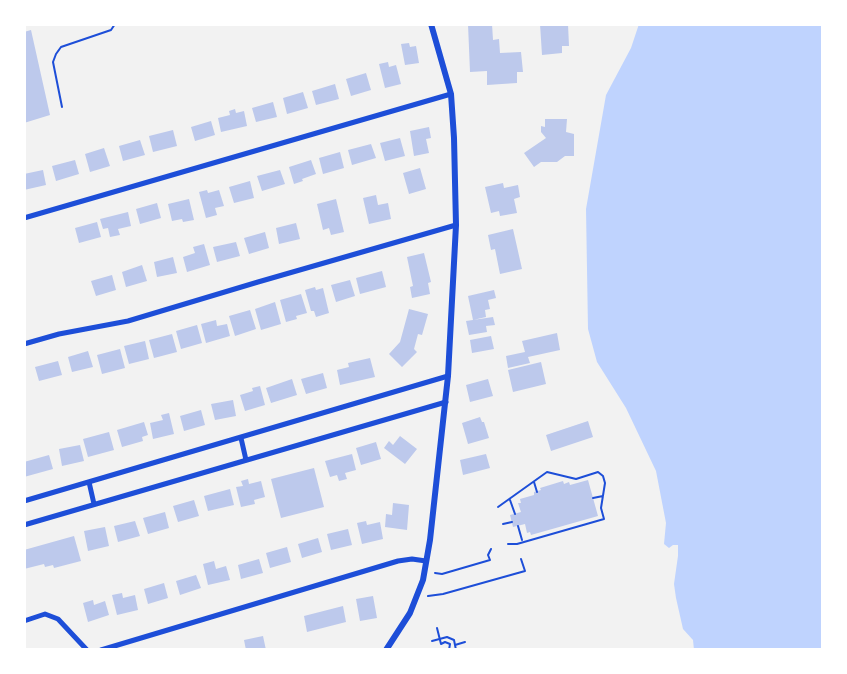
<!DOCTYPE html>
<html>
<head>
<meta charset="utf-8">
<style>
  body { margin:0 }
  #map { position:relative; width:847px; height:674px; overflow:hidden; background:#f2f2f2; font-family:"Alegreya Sans",sans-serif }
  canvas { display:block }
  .frame { position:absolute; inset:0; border:26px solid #fff; pointer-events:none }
</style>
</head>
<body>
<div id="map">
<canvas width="847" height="674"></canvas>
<div class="frame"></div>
</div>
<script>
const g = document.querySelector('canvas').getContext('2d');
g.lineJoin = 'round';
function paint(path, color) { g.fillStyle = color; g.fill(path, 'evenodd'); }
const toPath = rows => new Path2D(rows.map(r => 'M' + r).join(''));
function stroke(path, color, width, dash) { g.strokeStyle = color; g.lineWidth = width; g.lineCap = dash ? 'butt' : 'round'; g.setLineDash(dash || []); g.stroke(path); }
paint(toPath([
  [639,24,823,24,823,650,694,650,693,640,683,629,676,598,674,584,678,556,678,545,673,545,669,548,664,544,666,523,656,471,626,408,597,362,588,329,586,209,606,95,631,48]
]), '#bfd3fe');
paint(toPath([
  [468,24,492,24,493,40,499,39,500,53,521,52,523,72,517,72,517,83,487,85,487,71,470,72],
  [540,24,568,24,569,46,562,46,562,53,542,55],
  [31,30,50,115,24,123,24,32],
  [409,43,410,47,416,46,419,63,405,65,401,44],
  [388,62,389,67,396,65,401,84,385,88,379,64],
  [366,73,371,90,351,96,346,79],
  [335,84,339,99,316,105,312,91],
  [303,92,308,108,287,114,283,98],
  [273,102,277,117,256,122,252,108],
  [235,109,236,113,244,111,247,126,221,132,218,118,230,115,229,111],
  [545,119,567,119,566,132,574,134,574,156,565,156,557,162,541,162,534,167,524,153,546,138,541,132,541,126,545,127],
  [211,121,215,135,195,141,191,127],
  [429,127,431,138,426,139,429,153,414,156,410,131],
  [173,130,177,146,153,152,149,136],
  [400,138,405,156,385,161,380,143],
  [140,140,145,155,123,161,119,146],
  [371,144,376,158,352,165,348,150],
  [104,148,110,166,90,172,85,154],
  [340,152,344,168,323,174,319,158],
  [75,160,79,174,56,181,52,166],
  [311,160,316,174,302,179,303,181,294,184,289,167],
  [420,168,426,189,409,194,403,173],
  [43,170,46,185,24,190,24,174],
  [280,170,285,184,262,191,257,176],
  [250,181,254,198,234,203,229,187],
  [503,183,504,188,518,185,520,197,514,199,517,213,500,216,499,211,491,213,485,187],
  [207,190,208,193,219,190,224,206,215,208,217,215,206,218,199,192],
  [376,195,378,205,388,203,391,219,369,224,363,198],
  [189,199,194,220,183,222,182,219,172,221,168,204],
  [336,199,344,232,331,235,329,228,323,230,317,204],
  [157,203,161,218,140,224,136,209],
  [128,212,131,226,118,229,120,235,110,237,108,228,103,229,100,219],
  [97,222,101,237,79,243,75,228],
  [296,223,300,239,279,244,276,228],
  [513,229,522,269,500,274,495,249,491,250,488,235],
  [265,232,269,248,249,254,244,238],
  [236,242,240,256,217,262,213,247],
  [204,244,210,265,187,272,183,257,195,253,193,247],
  [424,253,431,282,428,283,430,294,412,298,410,287,413,286,407,257],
  [173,257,177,273,157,277,154,262],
  [142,265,147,281,126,287,122,272],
  [382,271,386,287,360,294,356,278],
  [112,275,116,290,96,296,91,281],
  [350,280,355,296,336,302,331,285],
  [315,287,316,290,323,288,329,313,316,317,314,311,311,311,305,290],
  [494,290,496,298,488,300,490,309,485,310,486,317,473,320,468,296],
  [301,294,307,313,296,316,297,319,286,322,280,300],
  [275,302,281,324,261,330,255,309],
  [409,309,428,314,422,335,418,334,414,349,417,352,402,367,389,354,400,342],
  [250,310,256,329,235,336,229,316],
  [493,317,495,325,486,326,487,332,469,335,466,321],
  [216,320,217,326,227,324,230,336,206,343,201,324],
  [197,325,202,343,181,349,176,331],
  [557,333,560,350,528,357,530,363,508,368,506,356,525,352,522,341],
  [172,334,177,352,154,358,149,340],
  [491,336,494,349,472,353,470,340],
  [145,341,149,359,129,364,124,346],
  [120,349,125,368,102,374,97,355],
  [88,351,93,367,72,372,68,357],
  [370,358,375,377,340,385,337,370,349,367,348,363],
  [58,361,62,375,39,381,35,367],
  [541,362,546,384,513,392,508,370],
  [323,373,327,388,306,394,301,379],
  [292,379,297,395,271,403,266,388],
  [488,379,493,396,470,402,466,385],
  [260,386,265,405,245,411,240,395,253,391,252,388],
  [233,400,236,416,215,420,211,404],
  [201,410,205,425,184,431,180,416],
  [169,413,174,434,153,439,150,423,163,420,161,415],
  [480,417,482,422,484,422,489,438,468,444,462,423],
  [588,421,593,437,551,451,546,435],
  [144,422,148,435,142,437,143,441,122,447,117,430],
  [109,432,114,450,88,457,83,439],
  [400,436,417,449,405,464,384,448,389,441,393,445],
  [376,442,381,459,361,465,356,448],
  [80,445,84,461,62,466,59,449],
  [352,454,356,470,345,473,347,479,339,481,337,475,330,477,325,461],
  [486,454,490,468,463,475,460,460],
  [49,455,53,469,24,477,24,462],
  [314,468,324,507,281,518,271,479],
  [248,479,249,484,261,481,265,497,254,500,255,504,241,507,236,487,243,486,241,481],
  [588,480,598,516,531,535,530,532,527,533,525,524,513,527,510,515,521,512,518,503,521,503,520,499,534,495,534,492,541,490,540,488,563,481,564,484,569,482,570,485],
  [230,489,234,505,208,511,204,496],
  [194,500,199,516,178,522,173,506],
  [393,503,409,505,407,530,385,527,386,514,392,515],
  [165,512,169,528,148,534,143,518],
  [135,521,140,536,118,542,114,526],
  [366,521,367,525,380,522,383,539,362,544,357,523],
  [105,527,109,546,88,551,84,531],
  [348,529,352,545,331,550,327,534],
  [74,536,81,561,54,568,53,565,45,567,44,564,24,569,24,550],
  [318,538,322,552,302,558,298,544],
  [287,547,291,562,270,568,266,553],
  [259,559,263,573,241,579,238,565],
  [214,561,216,569,226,566,230,580,208,585,203,564],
  [196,575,201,588,180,595,176,581],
  [164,583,168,598,148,604,144,589],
  [122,593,123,598,135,595,138,610,117,615,112,595],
  [373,596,377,618,360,621,356,599],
  [93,600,94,605,105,601,109,615,88,622,83,603],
  [343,606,346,622,307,632,304,616],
  [263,636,266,650,246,650,244,640]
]), '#bdc9ec');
stroke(toPath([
  [534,482,537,492],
  [593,498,603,496],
  [510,500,515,514],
  [498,507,547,472,576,479,598,472,603,476,605,483,601,508,604,519,517,544,508,544],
  [503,524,512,522],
  [518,526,522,540],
  [435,573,442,574,490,560,488,555,491,549],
  [428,596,443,594,525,571,521,559],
  [437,628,441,644,445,642,450,644,449,650],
  [432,641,447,637,454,640,456,650],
  [455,645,465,642]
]), '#1d4ed8', 2);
stroke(toPath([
  [62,107,53,62,56,54,61,47,111,30,115,24]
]), '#1d4ed8', 2);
stroke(toPath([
  [24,218,451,94],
  [24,344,59,334,128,321,258,282,456,225],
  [241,438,246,460],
  [89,482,94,504],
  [24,501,448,376],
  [24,525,446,402],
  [24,621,45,614,58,619,87,650],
  [101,650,398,561,412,559,426,561]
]), '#1d4ed8', 5);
stroke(toPath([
  [386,650,410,613,423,580,430,540,448,376,456,225,454,138,451,94,431,24]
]), '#1d4ed8', 6);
</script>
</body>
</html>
